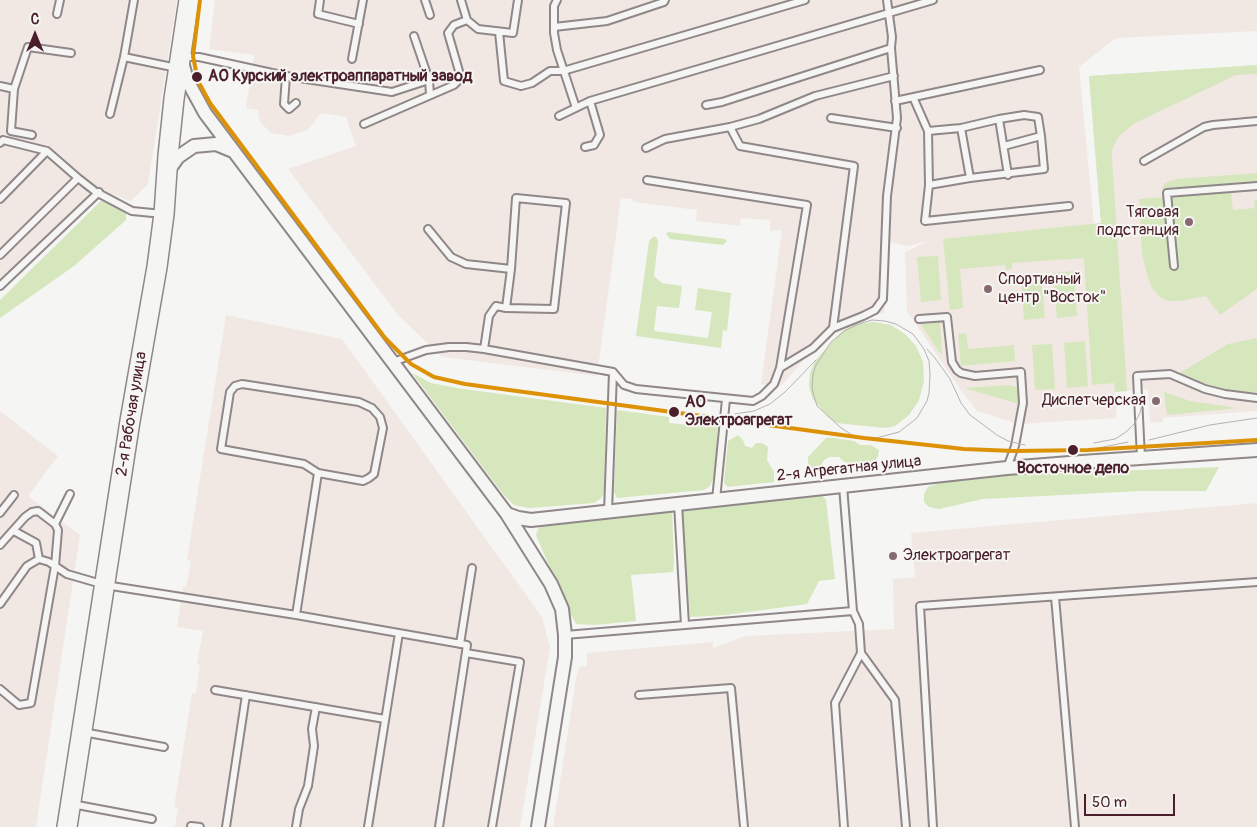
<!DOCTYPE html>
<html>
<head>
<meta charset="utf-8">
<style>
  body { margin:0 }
  #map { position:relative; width:1257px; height:827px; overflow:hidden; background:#f5f5f3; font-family:Pangolin,sans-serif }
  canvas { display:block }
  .north { position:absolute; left:10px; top:10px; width:50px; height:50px; -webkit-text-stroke:4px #f6f6f2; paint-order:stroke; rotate:0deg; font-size:14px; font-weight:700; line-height:20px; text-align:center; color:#4a1f2b }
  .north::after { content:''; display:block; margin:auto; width:18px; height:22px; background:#4a1f2b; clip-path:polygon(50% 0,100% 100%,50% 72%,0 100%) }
  .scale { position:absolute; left:1084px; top:794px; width:91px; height:22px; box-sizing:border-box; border:2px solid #4a1f2b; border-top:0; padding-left:6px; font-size:15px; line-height:18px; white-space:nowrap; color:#4a1f2b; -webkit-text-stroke:4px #f6f6f2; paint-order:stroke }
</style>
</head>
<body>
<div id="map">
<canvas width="1257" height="827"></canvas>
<div class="north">С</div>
<div class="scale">50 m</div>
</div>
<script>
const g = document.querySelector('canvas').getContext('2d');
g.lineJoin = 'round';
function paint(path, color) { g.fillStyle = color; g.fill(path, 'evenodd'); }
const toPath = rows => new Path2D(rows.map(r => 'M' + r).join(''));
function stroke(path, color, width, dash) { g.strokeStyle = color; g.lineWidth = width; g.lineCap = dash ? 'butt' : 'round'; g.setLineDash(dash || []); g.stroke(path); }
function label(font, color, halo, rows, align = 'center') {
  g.font = font + ' Pangolin,sans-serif'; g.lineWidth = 4; g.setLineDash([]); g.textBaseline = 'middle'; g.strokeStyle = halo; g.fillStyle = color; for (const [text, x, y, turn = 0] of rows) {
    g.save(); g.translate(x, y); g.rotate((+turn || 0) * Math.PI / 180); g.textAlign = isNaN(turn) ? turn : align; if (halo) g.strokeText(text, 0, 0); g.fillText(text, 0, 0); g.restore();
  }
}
paint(toPath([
  [0,0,177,0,148,184,131,201,99,190,0,286],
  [215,0,1257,0,1257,31,1116,38,1079,67,1094,224,1101,223,1089,76,1257,65,1257,411,1163,418,1163,422,1150,423,1148,389,1115,392,1117,418,1018,424,977,411,962,392,907,311,905,252,928,241,909,246,886,242,884,314,876,312,857,314,833,327,781,386,761,384,782,230,770,231,770,220,741,218,740,226,696,221,697,210,633,202,633,199,621,198,597,376,442,357,398,315,288,169,356,146,346,117,321,113,308,130,289,136,271,133,260,122,258,110,246,108,254,55,209,49],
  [226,315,342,339,542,617,550,648,520,827,175,827,178,808,174,807,192,693,196,693,200,665,197,664,203,631,177,627,183,587,186,587,191,561,187,560],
  [0,411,58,456,28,496,80,535,36,827,0,827],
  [1257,503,1257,827,553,827,576,679,579,667,587,666,587,653,713,642,713,648,745,636,894,629,893,579,915,577,911,533]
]), '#f2e8e3');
paint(toPath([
  [1257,65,1257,74,1236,75,1135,123,1119,136,1115,143,1112,150,1112,158,1127,391,1115,392,1114,383,1092,385,1084,258,1012,263,1012,269,1006,270,1005,265,960,269,963,308,950,310,943,239,1101,223,1089,76],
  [1257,173,1257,183,1161,190,1165,183,1176,179],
  [1231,192,1233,210,1255,208,1254,202,1257,198,1257,289,1220,315,1206,296,1180,301,1168,301,1161,298,1152,288,1147,275,1142,254,1139,199],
  [102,200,126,211,126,220,74,266,0,318,0,300],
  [668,232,725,239,727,241,723,245,670,239,666,234],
  [654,236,657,238,658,242,654,276,662,283,682,286,679,308,657,306,654,331,708,338,712,312,695,310,698,288,731,293,727,331,723,330,721,348,636,336,649,241],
  [938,256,941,300,921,302,917,257],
  [1074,271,1077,316,1057,318,1053,273],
  [1041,274,1045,318,1024,320,1021,275],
  [940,321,942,356,919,322],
  [874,322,891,325,905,334,916,346,923,362,924,381,919,400,909,415,895,426,886,428,836,423,828,417,812,398,809,385,810,373,815,361,842,331,857,324],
  [966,333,968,349,1014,345,1015,361,961,366,958,334],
  [1257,338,1257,392,1243,393,1227,390,1198,381,1180,373,1228,344],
  [1085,341,1088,386,1067,388,1064,343],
  [1052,344,1055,389,1035,390,1032,345],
  [412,373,431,383,463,389,606,408,604,494,600,499,594,503,529,508,514,505,503,494],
  [1010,385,1016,387,1018,390,1019,404,964,388],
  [1164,392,1190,401,1238,408,1167,415],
  [617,410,669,417,669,423,697,426,698,421,718,423,714,476,710,486,704,490,617,498,614,492],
  [738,435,743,440,745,446,752,448,756,443,762,443,768,447,767,460,774,472,774,482,728,487,724,483,728,441],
  [826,438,834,438,854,441,860,445,871,445,879,450,878,456,874,463,858,467,843,461,839,457,829,457,824,460,820,467,812,468,808,464,808,457],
  [1219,467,1206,491,1141,491,983,499,939,509,929,507,924,502,924,494,928,487,939,483,986,476],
  [820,493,826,500,835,579,819,581,807,604,726,615,690,617,682,512,686,508],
  [672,509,674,563,673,572,631,575,636,621,595,625,576,624,563,599,536,535,539,527,546,523]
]), '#d6e6bd');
const service = toPath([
  [320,0,318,14,359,24],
  [425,0,430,15],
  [461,0,467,20,478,29,513,33,518,0],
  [557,0,554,6,554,33,557,50,576,108],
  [57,14,60,0],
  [554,27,607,21,664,2,665,0],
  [499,32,504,81,521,86,532,83,550,71,563,71,805,0],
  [414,36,429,80,430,95],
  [124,57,177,68],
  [182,57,199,57,286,76,392,92,429,80],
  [352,59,363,0],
  [286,76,284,104,289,109,296,103],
  [0,86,14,89,28,47,71,53],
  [14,89,11,131,32,135],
  [913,97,928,131,929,185,925,221,1069,206],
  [895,101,1040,70],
  [706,105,722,102,891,48],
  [110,114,124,57,134,0],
  [559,116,590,101,933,0],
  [831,118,897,128],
  [999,119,1008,175],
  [364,124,454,85,461,78,448,33,454,25,467,20],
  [961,128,970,178],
  [928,131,961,128,999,119,1024,115,1038,117,1041,136,1044,169,970,178,929,185],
  [0,143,3,140,47,151],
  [1004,146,1041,136],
  [585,147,594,145,600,135,590,101],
  [646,148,665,139,730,127],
  [1144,161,1204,127,1213,125,1257,121],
  [0,199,47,151,78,178],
  [428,229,451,257,466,264,511,269],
  [0,255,78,178,96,192,132,211,163,214],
  [1174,266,1167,193,1257,186],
  [0,286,99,192],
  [919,319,947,317,952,362,957,370,961,373,975,376,1021,372,1023,403,1015,446,1007,468],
  [833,328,854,166,740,146,730,127,759,119,815,96,894,76],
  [484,349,489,316,496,306,506,308,554,309,566,203,516,198,511,269,506,308],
  [393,362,426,350,449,347,466,347,484,349,613,372,624,385,636,389,753,401,762,396,774,384,780,368,807,205,647,180],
  [780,368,813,348,833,328,863,316,875,310,883,299,887,196,897,118,891,48,892,37,887,0],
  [1141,458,1137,376,1170,374,1205,389,1225,394,1257,398],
  [716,500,726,399],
  [678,504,685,625],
  [608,512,613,372],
  [0,513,14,495],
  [55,524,70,494],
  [14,531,36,543,39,559],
  [0,545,25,517,32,512,38,511,55,524,58,530,55,566,31,703,19,705,0,689],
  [1055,597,1075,827],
  [0,604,27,566,39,559,49,562,67,574,105,585,296,615,318,473,363,481,369,478,374,474,383,428,380,417,372,408,359,402,242,384,235,386,230,392,221,449,304,464,318,473],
  [853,611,859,624,861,653,895,700,906,827],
  [296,615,467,645,439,827],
  [565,635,853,611,843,486],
  [460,644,472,568],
  [466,653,520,662,492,827],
  [215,690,385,719],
  [639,695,731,688,744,827],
  [83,732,164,747],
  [72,804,152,819],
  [191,826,200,827],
  [226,827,246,695],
  [296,827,299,809,308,786,314,746,312,729,316,707],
  [368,827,399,633],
  [844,827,835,703,861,653],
  [933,827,920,606,1257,582]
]);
const minor = toPath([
  [182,62,187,80,205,113,507,514,551,584,562,609,565,635,565,657,538,827],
  [168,171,178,157,194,146,216,144,233,151],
  [507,514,518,518,531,520,1007,468,1082,462,1257,450]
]);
const secondary = toPath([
  [67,827,130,421,157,267,164,214,168,156,174,99,189,0]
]);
stroke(service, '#8f8788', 10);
stroke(minor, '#8f8788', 16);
stroke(secondary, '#8f8788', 22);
stroke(service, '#f5f5f3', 6);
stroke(minor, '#f5f5f3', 12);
stroke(secondary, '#f5f5f3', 19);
stroke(toPath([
  [872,320,885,321,896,324,913,334,924,349,929,361,930,375,929,393,927,401,917,418,899,432,876,438,855,437,840,427,817,406,812,389,813,374,816,365,831,342,846,330,859,324,872,320],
  [927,349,935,358,950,379,961,403,970,415,997,435,1008,441,1025,445],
  [735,414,754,411,770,404,785,392,816,360],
  [1149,440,1210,425,1257,418],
  [1094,443,1115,439,1126,432,1134,424,1140,413,1143,399],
  [1088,450,1128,442]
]), '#b6b2b2', 1);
stroke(toPath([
  [200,0,193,56,198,81,210,103,385,338,411,364,434,377,465,384,864,438,964,449,1014,451,1088,450,1257,440]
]), '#dd9206', 4);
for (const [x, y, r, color] of [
  [197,77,6,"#4a1f2b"],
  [1189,222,5,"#866a71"],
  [988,289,5,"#866a71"],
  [1156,401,5,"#866a71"],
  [674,412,6,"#4a1f2b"],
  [1073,450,6,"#4a1f2b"],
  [893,556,5,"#866a71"]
]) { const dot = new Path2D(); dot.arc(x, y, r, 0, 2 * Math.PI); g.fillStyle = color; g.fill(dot); stroke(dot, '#f6f6f2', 2); }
label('bold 16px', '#4a1f2b', '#f6f6f2', [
  ["АО Курский электроаппаратный завод",208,77],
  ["АО",685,403],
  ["Электроагрегат",685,421],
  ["Восточное депо",1073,469,"center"]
], 'left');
label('16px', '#4a1f2b', '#f6f6f2', [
  ["Тяговая",1179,213],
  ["подстанция",1179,231],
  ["Спортивный",998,280,"left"],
  ["центр \"Восток\"",998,298,"left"],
  ["Диспетчерская",1146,401],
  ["Электроагрегат",903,556,"left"]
], 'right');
label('16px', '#4a1f2b', '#f6f6f2', [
  ["2-я Рабочая улица",132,414,-81],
  ["2-я Агрегатная улица",849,469,-6]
]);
</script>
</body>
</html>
